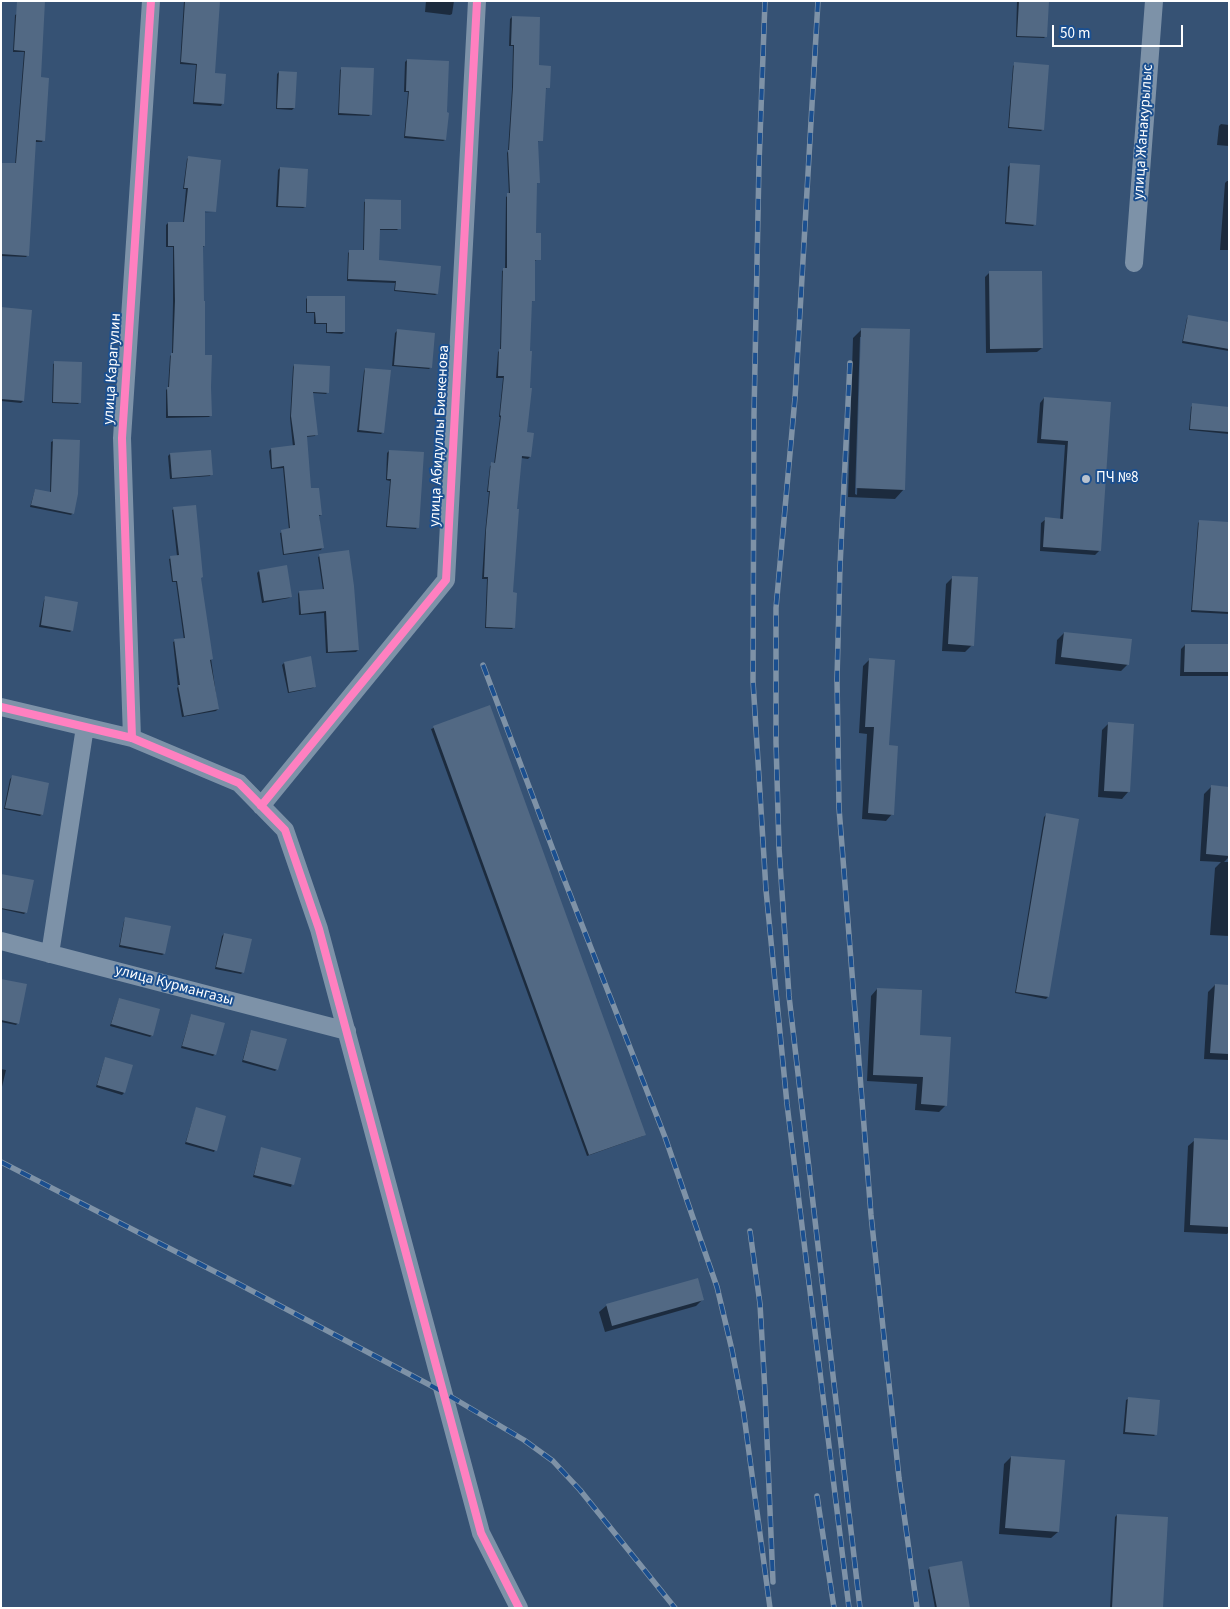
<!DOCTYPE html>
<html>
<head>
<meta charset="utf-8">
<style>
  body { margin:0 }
  #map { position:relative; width:1230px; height:1609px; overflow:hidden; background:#365274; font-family:"Source Sans 3",sans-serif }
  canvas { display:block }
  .frame { position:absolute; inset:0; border:2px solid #fff; pointer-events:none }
  .scale { position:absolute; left:1052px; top:25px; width:131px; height:22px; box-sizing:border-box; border:2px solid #fff; border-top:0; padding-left:6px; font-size:15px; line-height:18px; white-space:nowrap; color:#fff; -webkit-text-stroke:4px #1b4f8f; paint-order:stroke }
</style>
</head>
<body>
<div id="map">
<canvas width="1230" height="1609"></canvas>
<div class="frame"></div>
<div class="scale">50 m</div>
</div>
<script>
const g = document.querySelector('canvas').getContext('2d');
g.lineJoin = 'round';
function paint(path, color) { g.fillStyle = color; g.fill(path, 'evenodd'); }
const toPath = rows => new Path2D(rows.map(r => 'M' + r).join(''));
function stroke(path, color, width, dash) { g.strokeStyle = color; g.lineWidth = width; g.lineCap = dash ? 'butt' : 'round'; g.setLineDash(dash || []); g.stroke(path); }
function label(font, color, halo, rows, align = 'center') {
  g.font = font + ' "Source Sans 3",sans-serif'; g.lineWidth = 4; g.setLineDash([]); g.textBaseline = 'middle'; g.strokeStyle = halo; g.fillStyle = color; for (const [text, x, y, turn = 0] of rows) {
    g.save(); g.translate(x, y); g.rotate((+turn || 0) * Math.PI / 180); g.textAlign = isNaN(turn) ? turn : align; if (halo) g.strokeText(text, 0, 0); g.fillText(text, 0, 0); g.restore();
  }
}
paint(toPath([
  [184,1,219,1,214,74,222,104,221,106,193,104,196,65,180,64],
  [426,1,454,1,452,14,450,15,425,12],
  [1017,1,1047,1,1046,36,1044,38,1016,37],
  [17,14,40,79,43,140,42,142,34,142,28,255,26,257,1,256,1,164,15,165,24,52,13,52,15,15],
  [512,17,549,87,545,89,542,140,536,142,538,182,536,185,535,234,539,259,534,261,534,300,531,302,526,433,530,457,528,459,521,458,516,510,512,594,514,627,512,629,485,628,487,579,482,579,485,533,489,492,487,492,490,466,494,464,500,417,499,417,503,378,496,378,498,352,500,350,502,271,505,269,506,197,509,195,507,153,508,151,512,89,513,46,509,46,510,19],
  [407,60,445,140,443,141,404,138,408,92,404,92,405,62],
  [1015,64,1043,129,1041,131,1008,128,1013,66],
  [342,68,371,114,369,116,338,115,340,70],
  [279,72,294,108,292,110,276,109,277,74],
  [1221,124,1229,125,1229,146,1217,145,1219,126],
  [188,158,199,211,213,213,204,212,204,246,202,248,203,356,211,415,209,417,166,418,166,390,168,388,170,356,172,354,173,303,173,247,166,247,166,225,168,223,183,223,186,189,183,189,187,159],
  [1010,165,1035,224,1033,226,1005,224,1008,167],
  [280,168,305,207,303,208,276,207,278,170],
  [1227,181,1229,181,1229,250,1220,250,1225,183],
  [366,201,399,228,397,230,379,230,378,261,437,294,435,295,394,291,395,283,347,281,348,253,350,251,363,252,364,202],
  [990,272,1042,348,1037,352,986,353,985,277],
  [308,297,344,332,342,334,326,333,326,324,314,324,314,313,306,313,306,299],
  [1,308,23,401,21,403,1,401],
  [1189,316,1229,323,1229,351,1182,343,1187,318],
  [862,329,904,489,895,499,848,497,853,338],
  [860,337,862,337,857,495,855,494],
  [397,331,431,367,429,369,392,366,395,333],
  [55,363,80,402,78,404,52,403,53,364],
  [294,365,328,392,326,394,312,393,316,434,315,436,305,437,310,490,321,515,319,516,322,548,321,550,283,555,280,533,289,530,283,468,271,469,269,451,271,449,293,447,290,418,293,367],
  [365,369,383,432,381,434,357,432,364,371],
  [1044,398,1109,403,1100,550,1095,555,1040,551,1041,523,1046,519,1060,520,1065,445,1037,443,1040,403],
  [1193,405,1229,408,1229,434,1189,430,1191,407],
  [53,441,73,513,71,515,30,507,35,490,50,493,51,442],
  [389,451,417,527,416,529,386,527,390,481,386,480,387,453],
  [170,454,211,474,210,476,170,479,168,456],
  [174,509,200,579,218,709,216,711,182,717,177,688,178,687,173,642,175,641,184,640,176,582,172,582,169,559,177,556,172,510],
  [1200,521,1229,524,1229,614,1191,612,1198,523],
  [320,556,358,650,356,652,326,653,324,613,299,615,298,594,299,592,323,590,318,557],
  [259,571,291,596,289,598,262,603,257,573],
  [953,577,972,645,965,652,942,651,946,584],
  [46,598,72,630,70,632,39,627,44,600],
  [1064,633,1128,664,1121,671,1055,664,1057,640],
  [1185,645,1229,645,1229,676,1180,676,1181,649],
  [870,659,892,814,886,821,862,819,867,734,859,733,863,666],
  [284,663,315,686,313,688,288,693,282,665],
  [489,706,643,1136,587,1156,431,729],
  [1109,723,1128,792,1122,799,1098,797,1102,730],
  [12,777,42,814,40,816,4,809,10,779],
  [1211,787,1229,788,1229,857,1224,862,1229,862,1229,936,1210,935,1215,868,1221,862,1200,861,1204,794],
  [1046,815,1048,997,1046,999,1015,993,1044,817],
  [1,877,26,912,24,914,1,909],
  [126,919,164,954,162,955,119,947,124,921],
  [224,934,243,972,241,974,215,969,222,936],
  [1,980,18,1023,16,1025,1,1022],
  [1215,985,1229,986,1228,1060,1204,1059,1208,992],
  [877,989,918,1036,946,1105,939,1112,915,1110,917,1084,867,1081,871,996],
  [119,999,152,1035,150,1037,110,1026],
  [191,1015,215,1054,213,1056,181,1048],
  [251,1031,277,1069,275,1071,242,1062],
  [105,1058,124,1093,122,1095,96,1087],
  [1,1069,6,1070,1,1091],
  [196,1109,215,1150,214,1152,185,1144],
  [1195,1140,1229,1141,1229,1232,1227,1234,1184,1232,1188,1146],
  [261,1149,299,1158,291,1187,253,1177],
  [697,1280,703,1299,696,1306,605,1332,599,1312,606,1306],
  [1128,1399,1155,1435,1154,1436,1123,1434,1126,1400],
  [1011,1457,1058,1532,1051,1538,999,1534,1004,1464],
  [1117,1515,1162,1608,1110,1608,1115,1517],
  [930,1568,969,1608,935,1608,928,1570]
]), '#0007');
paint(toPath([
  [17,1,45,1,41,77,49,78,45,141,36,140,29,256,1,254,1,163,16,163,25,51,14,50],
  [185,1,220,1,215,73,226,74,224,104,194,102,197,64,181,62],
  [1019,1,1049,1,1047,37,1017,36],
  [512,16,540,17,539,65,551,66,550,88,546,88,543,141,538,141,540,183,537,183,536,233,541,233,541,260,535,260,535,301,532,301,530,351,532,351,530,388,532,388,527,432,534,433,531,457,522,456,517,509,519,509,513,592,517,593,515,628,486,627,488,577,484,577,486,530,490,491,488,491,491,462,495,463,501,416,500,415,504,376,498,376,499,349,501,349,503,268,507,268,507,193,510,193,508,150,509,150,513,87,514,45,511,45],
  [407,59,449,61,447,112,449,113,446,140,405,136,409,91,406,91],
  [1014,62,1049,65,1044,130,1009,127],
  [341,67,374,68,372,115,339,113],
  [279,71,297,72,295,108,277,108],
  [188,156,221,160,216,212,205,211,205,246,203,246,204,301,205,301,205,355,212,355,211,387,212,416,168,416,167,387,169,387,171,353,173,353,175,301,174,246,168,246,168,222,184,222,188,188,184,188],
  [1010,163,1040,165,1036,225,1006,222],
  [280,167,308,169,306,207,278,206],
  [365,199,401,200,401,229,380,229,379,260,441,266,438,294,395,290,396,281,348,279,349,250,364,250],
  [989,271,1042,271,1043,348,990,349],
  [307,296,345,296,345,332,327,332,327,323,316,323,315,312,307,312],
  [1,307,32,310,24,401,1,399],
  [1188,315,1229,322,1229,349,1183,341],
  [861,328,910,329,905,490,856,488],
  [397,329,435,333,432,368,394,365],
  [54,361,82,362,81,403,53,402],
  [294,364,330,366,329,393,313,392,318,435,307,436,311,488,319,488,322,515,319,515,324,548,284,554,281,530,290,528,284,466,272,468,271,448,295,445,291,416],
  [365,368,391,370,384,433,359,430],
  [1044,397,1111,402,1101,551,1043,547,1045,517,1063,519,1068,441,1041,439],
  [1192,403,1229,407,1229,432,1190,429],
  [53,439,80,440,78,494,74,514,31,505,35,489,51,492],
  [211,450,213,475,172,478,170,453],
  [389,450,424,452,419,528,387,526,391,479,387,479],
  [196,505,203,577,201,578,213,659,210,660,219,709,184,716,178,685,180,685,174,639,185,638,177,581,173,581,170,556,179,555,173,507],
  [1199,520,1229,522,1229,612,1192,610],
  [349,550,354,586,359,650,328,652,326,611,301,614,299,591,324,589,319,554],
  [287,565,292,597,264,601,259,570],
  [952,576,978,577,974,646,948,644],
  [45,596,78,602,73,631,41,625],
  [1064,632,1132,639,1129,665,1061,657],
  [1185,644,1229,644,1229,672,1184,672],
  [311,656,316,687,289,692,284,662],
  [869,658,895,660,889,745,898,746,894,815,868,813,874,727,865,727],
  [490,705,646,1135,589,1155,433,726],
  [1108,722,1134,724,1130,792,1104,791],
  [12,775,49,783,43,815,5,808],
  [1211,785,1229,787,1229,856,1206,854],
  [1046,813,1079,819,1049,997,1016,992],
  [1,874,34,880,27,913,1,908],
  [125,917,171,926,165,954,120,945],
  [224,933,252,939,244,973,216,967],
  [1,979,27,984,19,1024,1,1020],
  [1215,984,1229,985,1229,1054,1210,1053],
  [877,988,922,990,920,1035,951,1037,947,1106,921,1104,923,1077,873,1075],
  [119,998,160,1009,153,1036,111,1024],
  [191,1014,225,1023,216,1055,182,1046],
  [251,1030,287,1039,278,1070,243,1060],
  [105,1057,133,1065,125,1093,97,1085],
  [196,1107,226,1116,217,1151,186,1142],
  [1194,1138,1229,1140,1229,1227,1190,1225],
  [261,1147,301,1158,294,1185,254,1175],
  [698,1278,704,1300,612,1326,606,1304],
  [1128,1397,1160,1400,1157,1435,1125,1432],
  [1011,1456,1065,1460,1059,1532,1005,1528],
  [1117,1514,1168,1517,1163,1608,1112,1608],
  [962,1561,970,1608,937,1608,929,1567]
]), '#526984');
stroke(toPath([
  [1134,263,1154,1],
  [1,707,132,738,239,783,285,830,319,929,481,1533,519,1608],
  [132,738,122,438,151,1],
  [261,806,446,580,477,1],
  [1,941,347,1031],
  [50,954,85,727]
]), '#7d92a8', 18);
const rail = toPath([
  [765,1,759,164,754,414,753,681,766,890,787,1104,849,1608],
  [818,1,795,398,776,608,776,742,779,848,789,996,860,1608],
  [850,363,840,566,837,679,839,808,871,1215,899,1478,917,1608],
  [483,665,564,879,665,1137,717,1287,732,1350,743,1408,770,1608],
  [1,1162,235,1282,443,1392,524,1440,553,1461,580,1490,675,1608],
  [750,1231,760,1304,765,1392,773,1582],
  [817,1496,834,1608]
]);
stroke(rail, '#7e92a7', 5.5);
stroke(rail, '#1b4f8f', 4, [11]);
stroke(toPath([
  [1,707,132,738,239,783,285,830,319,929,481,1533,519,1608],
  [132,738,122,438,151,1],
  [261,806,446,580,477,1]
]), '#ff80c0', 8);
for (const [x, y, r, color] of [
  [1086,479,5,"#b9c2ce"]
]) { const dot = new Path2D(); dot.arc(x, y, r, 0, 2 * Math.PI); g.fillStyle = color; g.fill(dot); stroke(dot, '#1b4f8f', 2); }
label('15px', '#fff', '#1b4f8f', [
  ["улица Жанакурылыс",1144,132,-86],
  ["улица Карагулин",113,369,-86],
  ["улица Абидуллы Биекенова",440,436,-87],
  ["улица Курмангазы",174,986,15]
]);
label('15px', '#fff', '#1b4f8f', [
  ["ПЧ №8",1096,479]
], 'left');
</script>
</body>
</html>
